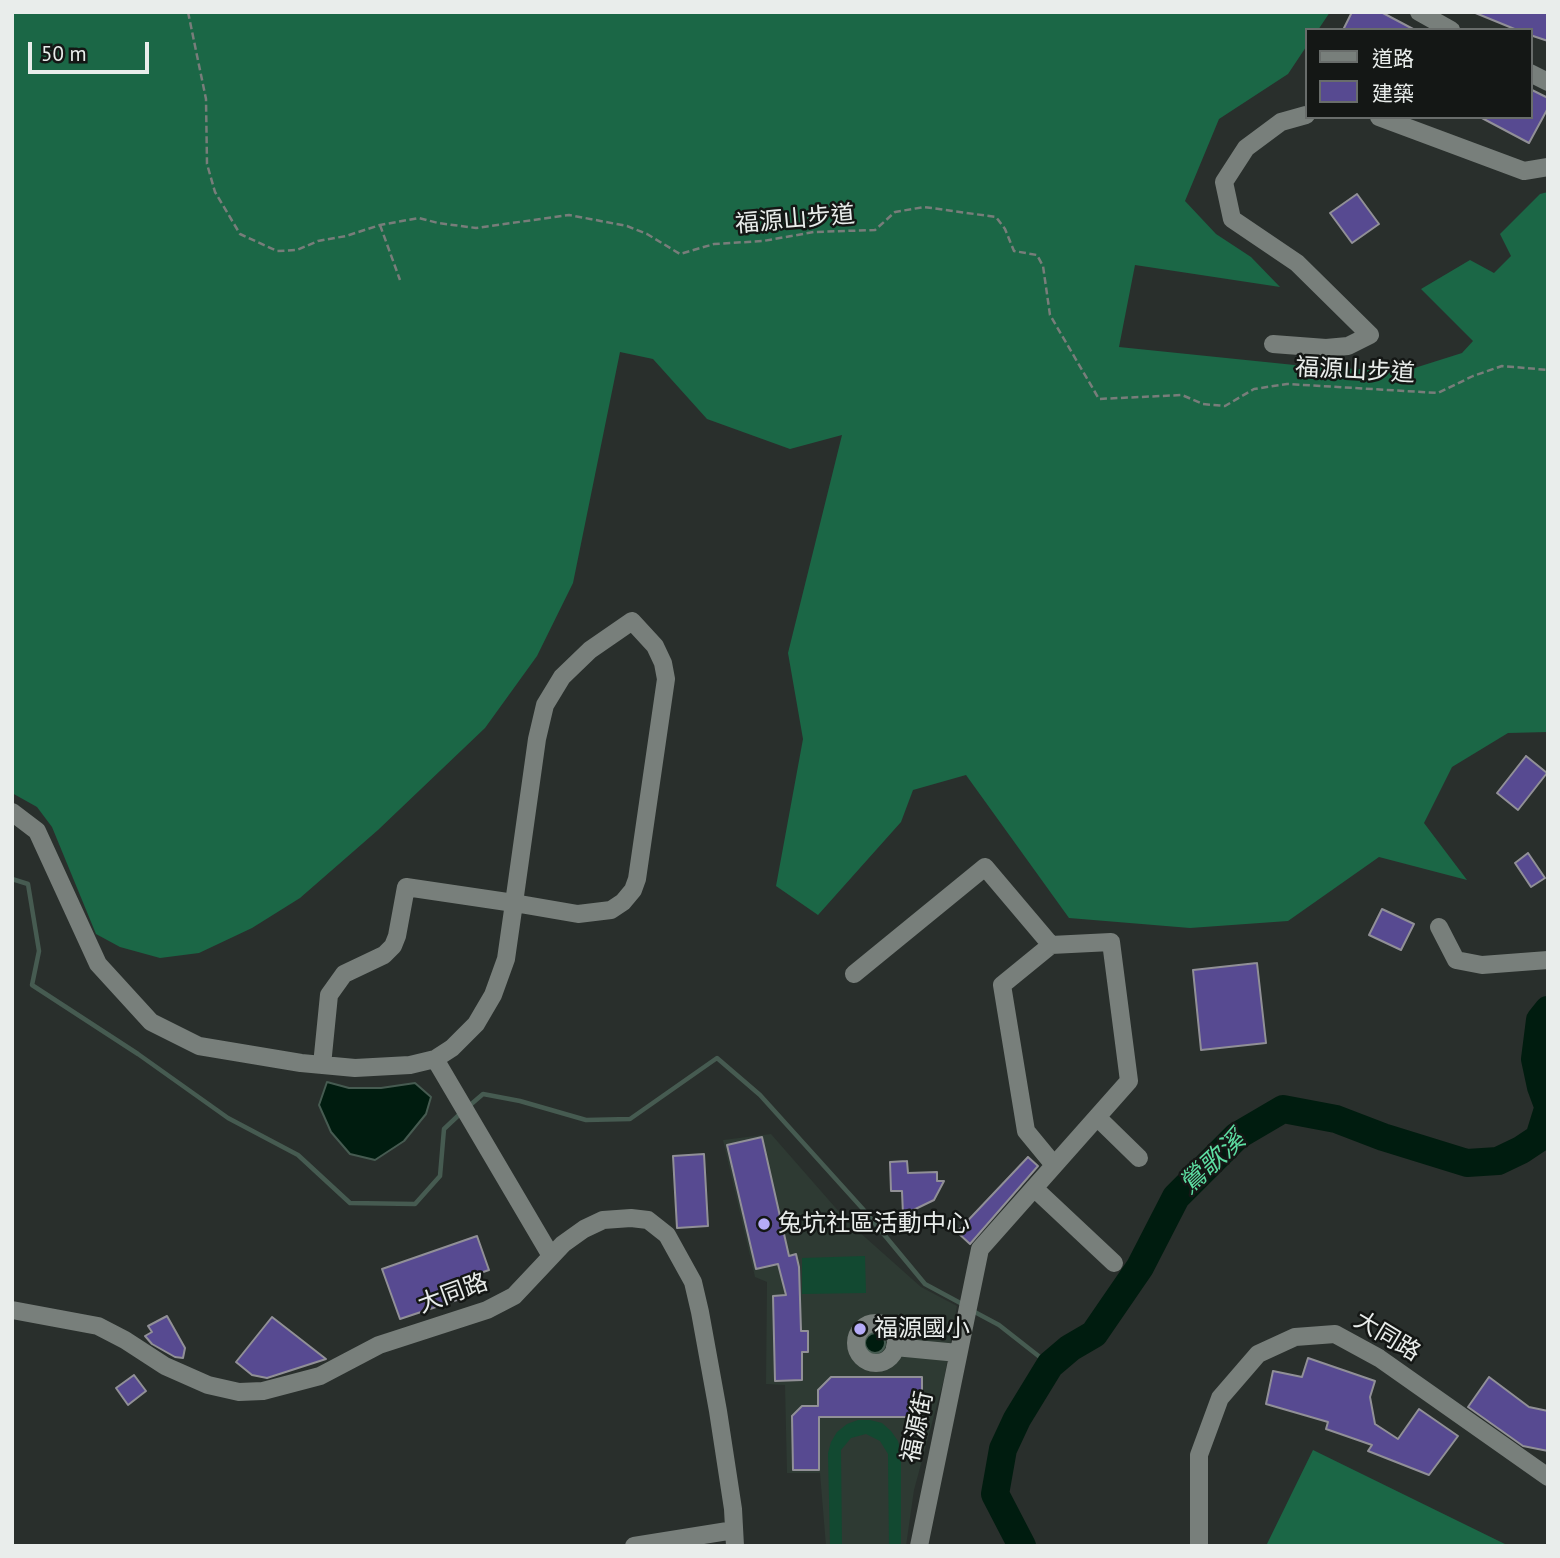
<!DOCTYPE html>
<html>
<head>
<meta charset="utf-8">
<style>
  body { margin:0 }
  #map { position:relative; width:1560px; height:1558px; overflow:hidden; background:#292f2c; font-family:"PT Sans","Noto Sans TC",sans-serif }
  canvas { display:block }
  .frame { position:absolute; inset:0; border:14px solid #e9edeb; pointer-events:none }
  .legend { position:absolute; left:1305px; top:28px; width:228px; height:91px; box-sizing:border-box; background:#141715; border:2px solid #696d6b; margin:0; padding:9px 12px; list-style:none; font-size:21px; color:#e9edeb }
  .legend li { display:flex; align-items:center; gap:14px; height:35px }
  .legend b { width:35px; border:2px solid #696d6b }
  .scale { position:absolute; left:28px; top:42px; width:121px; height:32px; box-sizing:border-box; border:4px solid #e9edeb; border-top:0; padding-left:9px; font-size:21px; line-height:24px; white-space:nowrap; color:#e9edeb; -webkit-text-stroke:5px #141715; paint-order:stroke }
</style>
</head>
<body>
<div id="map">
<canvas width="1560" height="1558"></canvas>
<div class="frame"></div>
<ul class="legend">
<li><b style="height:9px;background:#787f7b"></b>道路</li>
<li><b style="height:19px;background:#574a91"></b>建築</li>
</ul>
<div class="scale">50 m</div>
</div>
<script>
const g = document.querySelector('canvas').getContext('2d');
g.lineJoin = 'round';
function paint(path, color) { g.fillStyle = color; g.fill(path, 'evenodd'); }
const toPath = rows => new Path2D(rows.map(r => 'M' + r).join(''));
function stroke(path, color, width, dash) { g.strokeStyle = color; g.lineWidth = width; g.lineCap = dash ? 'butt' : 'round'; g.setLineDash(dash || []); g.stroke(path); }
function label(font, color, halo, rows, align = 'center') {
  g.font = font + ' "PT Sans","Noto Sans TC",sans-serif'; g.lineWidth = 5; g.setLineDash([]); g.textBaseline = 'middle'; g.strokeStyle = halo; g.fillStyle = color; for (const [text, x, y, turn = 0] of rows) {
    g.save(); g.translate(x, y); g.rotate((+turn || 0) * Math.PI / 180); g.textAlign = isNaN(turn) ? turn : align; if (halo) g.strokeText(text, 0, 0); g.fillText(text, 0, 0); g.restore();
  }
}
paint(toPath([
  [771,1134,848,1222,921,1287,957,1306,944,1379,914,1490,906,1546,826,1546,820,1473,787,1473,785,1385,766,1384,767,1282,755,1277,723,1140]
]), '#2e3a33');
paint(toPath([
  [865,1256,866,1293,802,1294,802,1258],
  [858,1420,870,1420,882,1423,891,1431,898,1441,901,1452,901,1546,889,1546,888,1454,880,1441,866,1434,851,1438,841,1450,842,1546,830,1546,828,1453,831,1442,837,1432,847,1424]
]), '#124931');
paint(toPath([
  [12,12,1330,12,1318,30,1306,30,1306,47,1288,74,1219,119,1185,201,1216,234,1251,257,1280,287,1135,265,1119,347,1314,367,1405,371,1462,353,1473,341,1421,289,1470,260,1494,273,1511,256,1500,234,1540,194,1548,192,1548,732,1508,733,1452,767,1424,823,1467,880,1379,857,1288,921,1190,928,1069,918,966,775,913,790,901,822,818,915,776,886,803,739,788,653,842,435,790,449,707,419,653,359,620,352,573,583,537,656,485,728,378,830,300,898,252,928,199,953,160,958,120,947,96,934,52,827,37,807,12,793],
  [1313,1450,1509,1546,1266,1546]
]), '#1b6746');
const water = toPath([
  [327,1082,349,1088,381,1088,415,1083,431,1097,426,1114,404,1141,375,1160,350,1154,331,1132,319,1105,327,1082],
  '865 1343a10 10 0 1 1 20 0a10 10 0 1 1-20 0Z'
]);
paint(water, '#001c0f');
stroke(water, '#465b51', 2);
stroke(toPath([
  [12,879,28,884,39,951,32,985,138,1054,228,1118,298,1155,350,1203,415,1204,440,1176,444,1129,462,1112],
  [469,1106,483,1094,520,1101,586,1120,630,1119,717,1058,760,1095,862,1208,925,1284,964,1305],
  [971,1310,999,1325,1050,1365]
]), '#465b51', 4.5);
stroke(toPath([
  [1548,1010,1540,1020,1535,1059,1541,1087,1548,1106],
  [1022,1546,995,1494,1003,1449,1017,1419,1050,1365,1070,1348,1094,1334,1140,1267,1176,1197,1237,1136,1283,1109,1336,1119,1383,1137,1467,1163,1498,1161,1521,1150,1539,1138,1548,1109]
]), '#001c0f', 28);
const building = toPath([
  [1352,12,1381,12,1415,30,1343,30,1352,12],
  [1473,12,1548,12,1548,41,1530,35,1530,30,1517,30,1473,12],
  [1530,89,1548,98,1548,108,1529,143,1480,117,1530,117,1530,89],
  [1357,194,1379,224,1352,243,1330,213,1357,194],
  [1526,756,1547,773,1518,810,1497,793,1526,756],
  [1528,853,1545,878,1531,887,1515,863,1528,853],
  [1382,909,1414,924,1401,950,1369,935,1382,909],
  [1257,963,1266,1043,1201,1050,1193,970,1257,963],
  [762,1137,789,1256,796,1254,799,1267,801,1331,808,1331,808,1352,802,1352,802,1380,775,1381,773,1296,786,1295,778,1264,756,1269,727,1145,762,1137],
  [704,1154,708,1226,677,1228,673,1156,704,1154],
  [1028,1157,1038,1166,970,1244,957,1232,1028,1157],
  [907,1161,908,1173,937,1172,937,1181,944,1181,934,1200,903,1215,902,1191,891,1191,890,1162,907,1161],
  [477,1236,489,1270,463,1279,469,1296,400,1319,382,1269,477,1236],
  [167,1316,185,1348,183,1358,175,1357,152,1344,145,1336,152,1332,148,1326,167,1316],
  [272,1317,326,1359,267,1378,252,1375,236,1362,272,1317],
  [1308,1358,1375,1381,1370,1397,1375,1424,1398,1439,1419,1409,1458,1436,1429,1475,1368,1451,1372,1445,1326,1429,1328,1422,1266,1404,1273,1371,1302,1377,1308,1358],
  [134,1375,146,1391,128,1405,116,1388,134,1375],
  [831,1377,922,1377,922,1417,819,1417,819,1470,793,1470,792,1416,802,1406,818,1406,818,1390,831,1377],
  [1489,1377,1529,1407,1548,1411,1548,1451,1523,1446,1468,1407,1489,1377]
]);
paint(building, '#574a91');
stroke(building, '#919097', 2);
stroke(toPath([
  [188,12,206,99,207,164,215,192,240,234,277,251,297,250,318,241,346,236,380,225,419,218,438,223,476,228,569,215,627,226,647,234,680,254,714,244,763,241,814,232,875,230,895,212,924,207,996,217,1005,229,1014,251,1037,255,1043,266,1050,315,1099,399,1182,395,1203,404,1225,406,1254,389,1287,384,1438,393,1473,376,1502,366,1548,370],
  [380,225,400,280]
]), '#787d7a', 2.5, [7, 3.5]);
stroke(toPath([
  [1419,12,1451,30],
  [1530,73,1548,82],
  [1379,117,1524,171,1548,167],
  [1273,344,1326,348,1348,346,1370,335,1297,263,1232,219,1224,182,1246,148,1281,122,1306,115],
  [12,812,37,831,98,964,151,1022,199,1046,301,1063,355,1068,410,1065,435,1059,452,1048,476,1024,493,995,506,959,514,903,537,739,545,705,562,677,590,650,632,621,655,646,663,663,666,679,637,879,633,890,623,902,611,910,578,914,514,903,406,887,397,936,393,946,384,955,344,974,329,995,322,1065],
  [1439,927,1456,960,1482,965,1548,960],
  [1051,945,1002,985,1026,1131,1054,1165],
  [854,974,985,867,1051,945,1111,942,1129,1081,980,1249,919,1546],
  [435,1059,551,1256],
  [1097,1117,1139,1158],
  [1034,1188,1114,1263],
  [12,1310,98,1326,125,1340,165,1366,208,1385,239,1392,263,1391,320,1376,379,1345,487,1310,514,1296,563,1244,584,1229,603,1220,631,1218,648,1220,667,1235,693,1282,700,1312,718,1411,733,1509,735,1546],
  '856 1343a20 20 0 1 1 40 0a20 20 0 1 1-40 0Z',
  [895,1347,958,1353],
  [634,1546,734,1530],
  [1199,1546,1199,1455,1220,1398,1258,1354,1295,1337,1335,1334,1379,1358,1548,1477]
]), '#787f7b', 18);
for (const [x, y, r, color] of [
  [764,1224,7,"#b6acf8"],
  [860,1329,7,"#b6acf8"]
]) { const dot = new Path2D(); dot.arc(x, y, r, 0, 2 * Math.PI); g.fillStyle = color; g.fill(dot); stroke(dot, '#141715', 2.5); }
label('24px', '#e9edeb', '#141715', [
  ["福源山步道",795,220,-5],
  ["福源山步道",1355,371,3],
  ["大同路",453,1294,-20],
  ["大同路",1387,1337,31],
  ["福源街",918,1427,-78]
]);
label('24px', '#e9edeb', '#141715', [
  ["兔坑社區活動中心",778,1224],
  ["福源國小",874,1329]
], 'left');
label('italic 26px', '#5ddea2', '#141715', [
  ["鶯歌溪",1213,1163,-43]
]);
</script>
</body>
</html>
